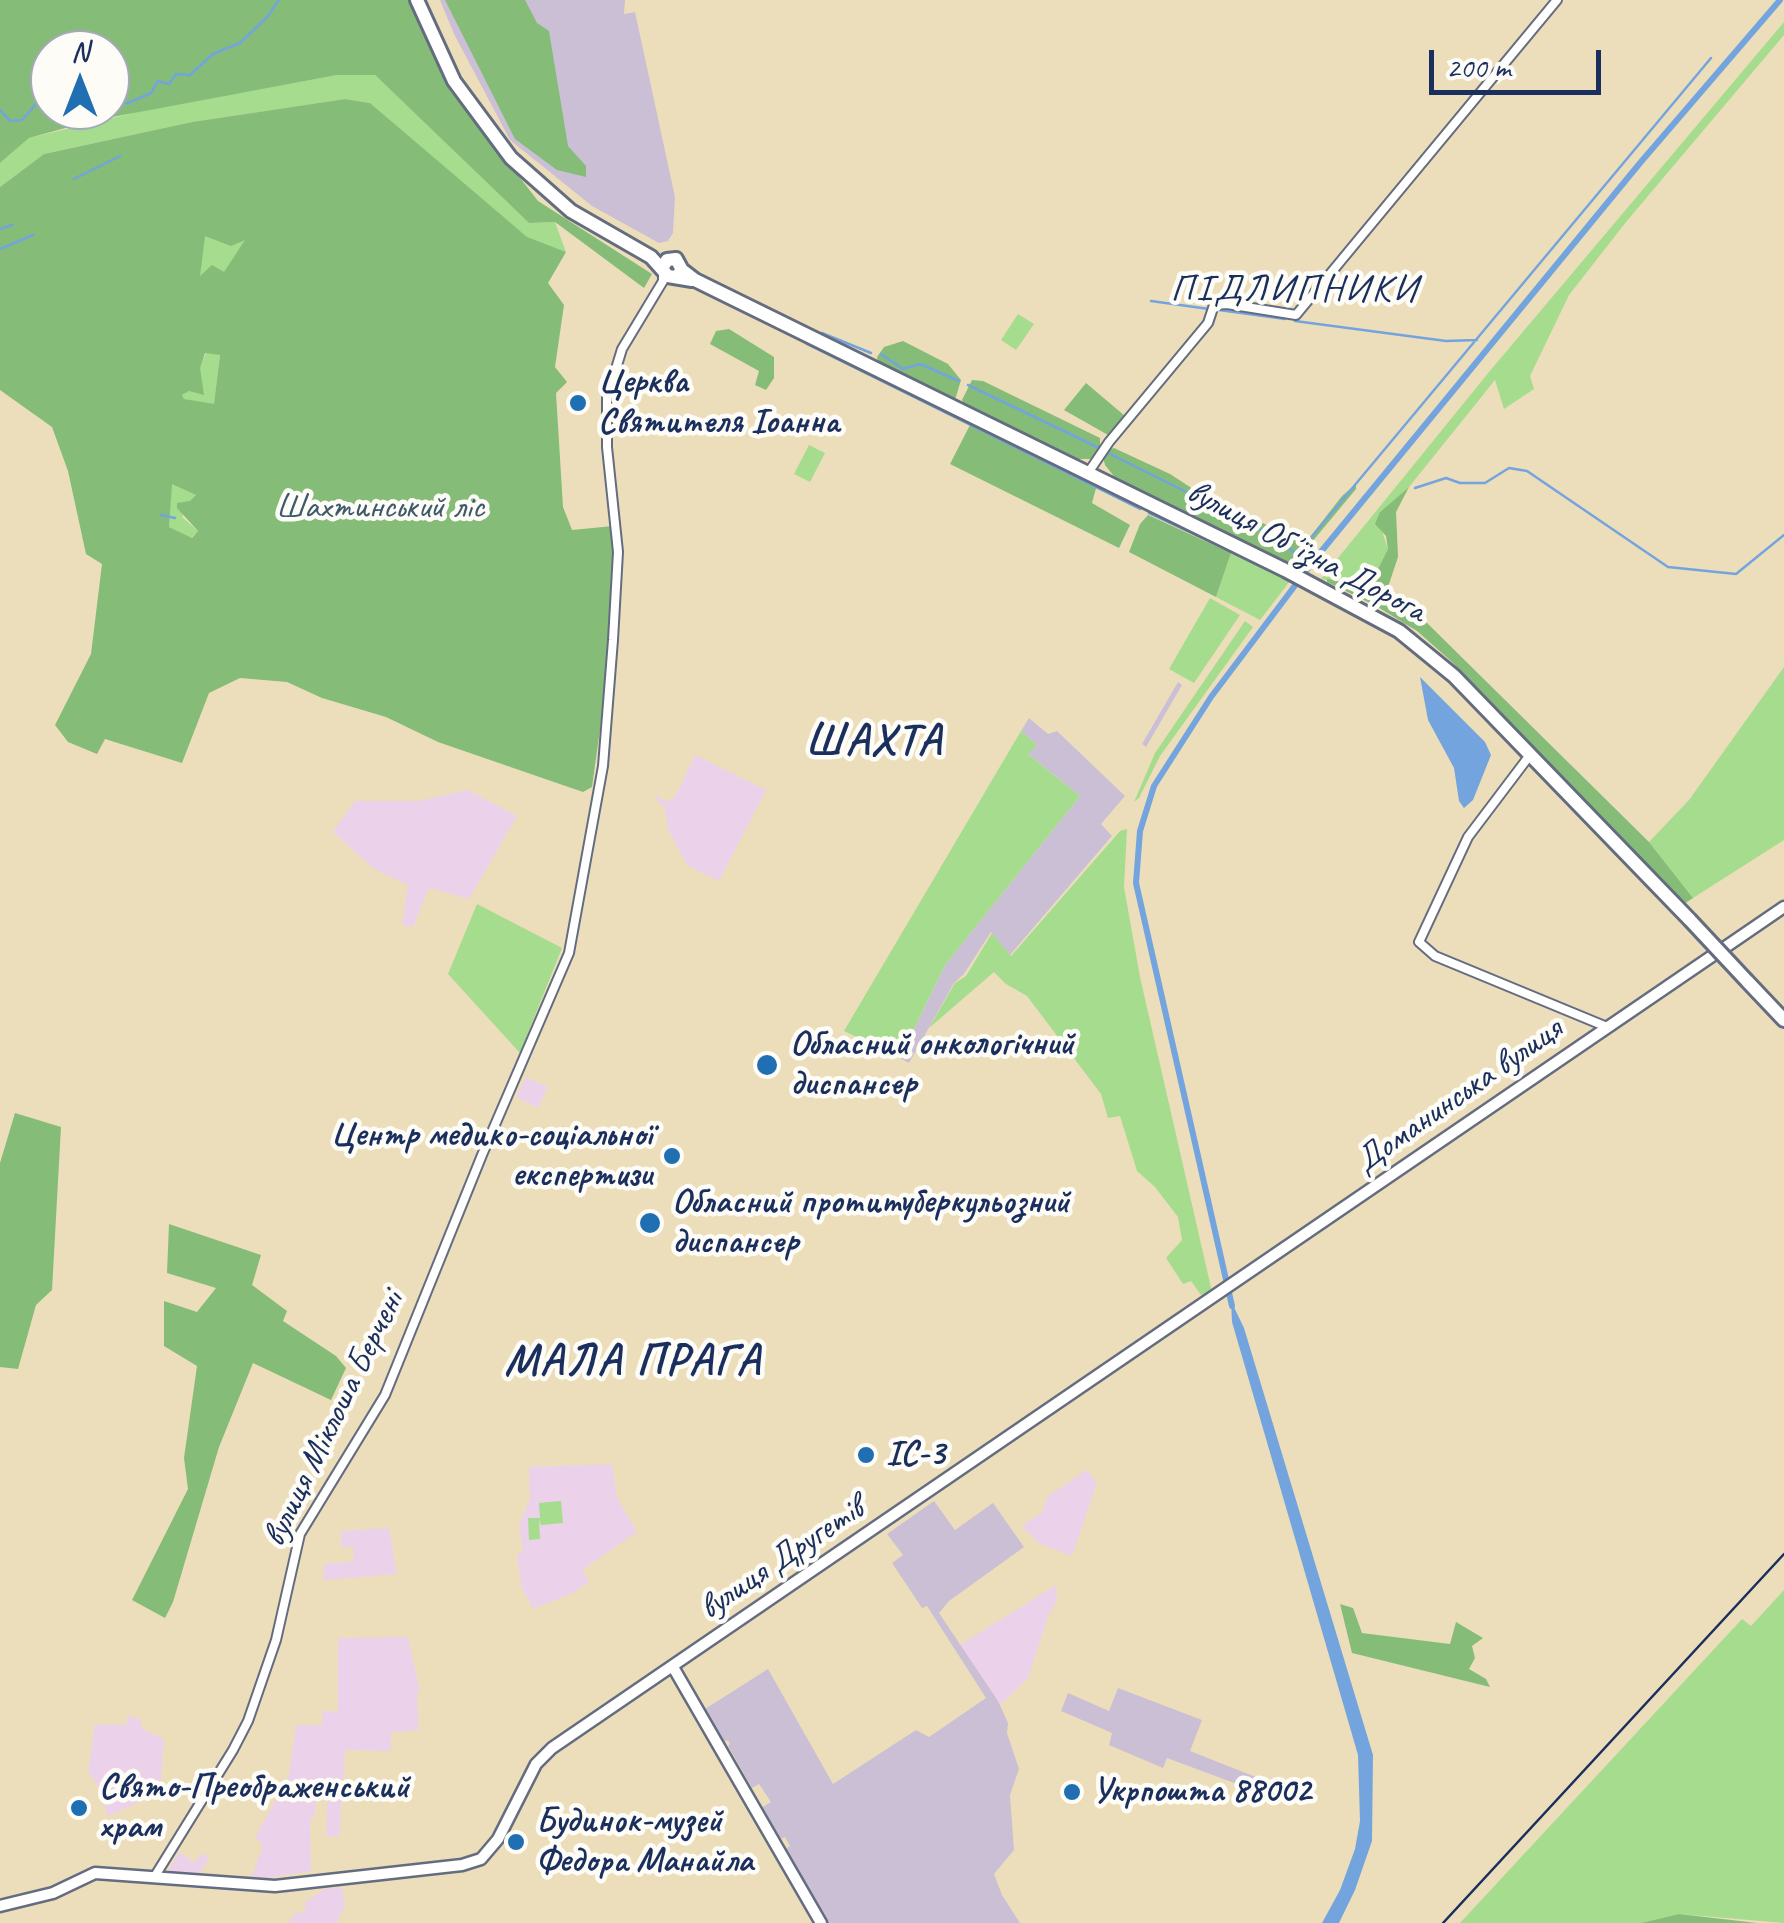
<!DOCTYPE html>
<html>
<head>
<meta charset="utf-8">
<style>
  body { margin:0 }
  #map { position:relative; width:1784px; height:1923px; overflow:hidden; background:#eddebb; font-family:Caveat,sans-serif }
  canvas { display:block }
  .north { position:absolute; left:30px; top:30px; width:100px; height:100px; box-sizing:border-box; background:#fdfcf7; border:2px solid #a3aaba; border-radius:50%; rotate:0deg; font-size:28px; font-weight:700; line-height:40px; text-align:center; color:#1b2f5e }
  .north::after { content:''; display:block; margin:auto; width:35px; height:45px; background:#1f6fb2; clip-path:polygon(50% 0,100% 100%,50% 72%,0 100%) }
  .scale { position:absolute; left:1429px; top:50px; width:172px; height:45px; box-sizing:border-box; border:5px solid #1b2f5e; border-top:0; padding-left:12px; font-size:30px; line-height:35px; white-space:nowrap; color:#1b2f5e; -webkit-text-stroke:8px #fdfcf7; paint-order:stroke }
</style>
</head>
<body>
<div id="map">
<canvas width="1784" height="1923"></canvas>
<div class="north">N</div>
<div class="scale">200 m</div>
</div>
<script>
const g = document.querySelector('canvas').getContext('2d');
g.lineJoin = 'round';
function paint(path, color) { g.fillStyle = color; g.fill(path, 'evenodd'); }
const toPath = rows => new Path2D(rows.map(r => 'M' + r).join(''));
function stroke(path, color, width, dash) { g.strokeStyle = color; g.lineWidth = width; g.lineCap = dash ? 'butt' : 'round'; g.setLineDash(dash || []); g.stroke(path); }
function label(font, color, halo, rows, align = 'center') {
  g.font = font + ' Caveat,sans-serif'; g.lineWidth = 9; g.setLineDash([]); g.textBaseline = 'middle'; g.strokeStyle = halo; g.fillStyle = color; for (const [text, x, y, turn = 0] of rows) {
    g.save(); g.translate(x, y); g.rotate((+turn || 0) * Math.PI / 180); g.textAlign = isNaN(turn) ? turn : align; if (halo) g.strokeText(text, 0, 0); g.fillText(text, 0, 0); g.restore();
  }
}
paint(toPath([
  [695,755,766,790,719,881,687,865,668,829,664,806,655,799,656,796,668,802,676,795],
  [468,790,517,816,469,899,429,888,413,927,402,925,408,885,374,869,333,832,355,801,418,801],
  [526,1077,548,1087,538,1108,516,1097],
  [612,1464,617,1498,637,1532,582,1570,589,1582,571,1594,533,1609,521,1586,517,1554,523,1552,519,1524,530,1499,529,1467],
  [1087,1470,1097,1483,1072,1556,1040,1544,1022,1526,1042,1512,1048,1496],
  [389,1528,397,1574,323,1580,324,1564,354,1561,353,1547,341,1547,341,1531],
  [1056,1585,1057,1600,1049,1614,1028,1678,1000,1705,960,1645],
  [408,1637,420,1692,417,1694,419,1730,391,1732,391,1751,345,1750,339,1837,326,1836,328,1790,319,1789,314,1816,310,1821,311,1871,250,1881,262,1848,262,1843,255,1838,289,1775,296,1725,322,1725,323,1711,338,1711,338,1638],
  [128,1716,142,1720,141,1728,164,1739,161,1781,142,1801,108,1816,98,1787,88,1771,95,1724,126,1725],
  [179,1852,195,1863,202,1853,209,1858,198,1876,168,1871],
  [337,1887,343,1890,345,1905,337,1923,288,1923,298,1911,302,1914,307,1908,303,1904,324,1889]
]), '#ecd1ea');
paint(toPath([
  [440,0,625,0,624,14,635,12,675,197,673,233,668,241,659,243,592,206,510,140,454,34],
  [1178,682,1182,685,1146,747,1142,744],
  [1029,718,1048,734,1057,731,1125,796,1101,824,1112,836,1010,955,991,932,964,974,954,983,909,1063,900,1058,945,965,1080,796,1027,753,1037,745,1021,731],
  [934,1501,955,1530,993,1503,1024,1547,949,1601,939,1613,998,1701,1008,1723,1007,1733,1019,1769,1010,1795,1014,1850,994,1874,1002,1895,1020,1923,828,1923,785,1849,790,1846,785,1837,780,1839,761,1808,771,1802,759,1784,752,1788,728,1746,730,1744,728,1740,724,1742,705,1709,768,1669,833,1784,916,1730,929,1737,986,1698,927,1606,922,1608,892,1563,903,1555,887,1534],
  [1118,1688,1202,1720,1190,1751,1266,1781,1261,1793,1167,1758,1163,1768,1109,1745,1112,1733,1061,1711,1068,1693,1109,1711]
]), '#cbbfd5');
paint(toPath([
  [1784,22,1784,35,1626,222,1569,295,1530,376,1534,389,1504,409,1495,380,1409,487,1380,512,1381,528,1388,549,1372,581,1355,585,1321,579,1489,372],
  [337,75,375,75,529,223,555,222,566,252,527,238,370,103,345,99,192,122,44,154,0,187,0,163,29,138,146,110],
  [204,235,247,239,224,273,199,277],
  [1018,314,1034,324,1016,350,1001,340],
  [206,353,220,354,214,405,183,399,182,395,189,391],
  [809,445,825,453,810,482,794,474],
  [171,483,196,495,182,517,198,531,191,538,169,527],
  [1231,553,1290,581,1260,620,1216,597],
  [1210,598,1240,615,1194,683,1169,669],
  [1245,621,1253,627,1160,756,1139,798,1134,802,1155,753],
  [1784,667,1784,840,1693,898,1649,842,1689,800],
  [1021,731,1037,745,1028,754,1080,796,945,965,900,1058,844,1031],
  [1127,829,1124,887,1140,977,1212,1292,1201,1295,1191,1281,1183,1284,1166,1258,1182,1240,1178,1217,1155,1187,1137,1171,1120,1116,1108,1118,1101,1094,1027,996,1006,984,994,972,929,1028,955,983,966,976,992,933,1011,956,1120,831],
  [477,904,562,948,520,1053,448,974],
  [561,1501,563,1523,541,1525,539,1520,540,1539,529,1540,528,1518,540,1518,539,1503],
  [1784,1590,1784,1923,1679,1914,1641,1923,1460,1923,1742,1619,1751,1626]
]), '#a5dc8d');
paint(toPath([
  [0,0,410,0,445,81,538,201,652,274,644,288,555,222,529,223,375,75,337,75,91,121,29,138,0,163],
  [50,50,110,50,110,110,50,110],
  [445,0,525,0,537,23,549,31,568,146,586,166,586,177,557,170,515,139],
  [345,99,370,103,527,237,566,252,548,283,564,305,555,367,567,382,556,393,563,507,572,530,613,526,614,568,601,722,592,787,583,792,438,742,386,717,322,698,287,682,240,678,209,693,182,763,105,739,97,754,68,742,55,725,91,654,102,564,86,554,68,471,52,427,0,390,0,187,44,154,192,122],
  [205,236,231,246,245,240,224,272,212,265,200,276],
  [205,353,220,355,214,404,184,399,182,395,189,391,204,395,200,368],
  [172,484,196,495,190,501,177,503,177,508,198,531,192,538,169,527],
  [729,329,774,357,774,378,766,390,755,385,759,371,710,344,716,331],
  [903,341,948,364,961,380,955,400,878,364,877,357,884,347],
  [972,380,983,381,1100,438,1100,449,1091,459,1079,459,965,405,962,400],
  [1086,383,1125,416,1108,435,1064,410],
  [970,425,1096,488,1092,503,1130,525,1119,548,950,464],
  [1114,448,1170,474,1210,500,1292,536,1310,537,1342,496,1356,484,1356,489,1292,566,1117,480,1105,465,1103,457,1107,450],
  [1409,487,1396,512,1398,557,1387,590,1392,599,1425,621,1649,842,1693,898,1684,904,1452,662,1417,631,1376,606,1327,582,1327,579,1365,585,1372,581,1388,549,1386,536,1375,524,1380,512],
  [1148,515,1231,553,1216,597,1129,552,1140,524],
  [15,1113,61,1127,52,1290,36,1305,18,1369,0,1367,0,1163],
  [169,1224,261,1255,252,1285,287,1311,283,1321,336,1356,346,1368,331,1400,253,1363,219,1447,173,1602,165,1618,132,1600,188,1489,184,1458,197,1366,164,1346,164,1301,197,1312,216,1288,167,1273],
  [1340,1604,1353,1608,1362,1633,1450,1644,1456,1622,1483,1638,1472,1646,1475,1658,1469,1669,1486,1679,1490,1687,1352,1653],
  [1679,1914,1757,1923,1641,1923]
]), '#84bc78');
paint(toPath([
  [1420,677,1485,742,1491,755,1473,800,1464,808,1459,801,1454,768,1428,720],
  [1231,1301,1244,1328,1373,1755,1372,1841,1355,1890,1339,1923,1322,1923,1340,1890,1355,1849,1360,1821,1358,1755,1232,1322]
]), '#73a4de');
stroke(toPath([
  [110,103,128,103,151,93,158,81,169,84,176,74,190,75,213,54,240,43,267,17,279,0],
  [0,110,10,121,22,120,37,103,50,106],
  [74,179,120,156],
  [0,229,12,225],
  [0,249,33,235],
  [1151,301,1209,309],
  [1219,310,1285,319],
  [1295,321,1446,341,1477,340],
  [822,333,871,353],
  [807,344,1140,509],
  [881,354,903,369,920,364,959,381],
  [968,385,1099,448],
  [1108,453,1275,536,1296,554,1307,570],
  [1415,488,1446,478,1460,483,1485,483,1509,468,1527,471,1668,567,1736,574,1784,535],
  [1149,513,1220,546],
  [161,515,175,518],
  [1309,540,1711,58],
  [1297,553,1305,544]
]), '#73a4de', 2.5);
stroke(toPath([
  [1232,1306,1136,883,1140,831,1154,786,1211,697,1315,559,1640,163,1780,0]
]), '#73a4de', 6);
const minor = toPath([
  [1088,473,1109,442,1208,323,1214,305,1227,304,1296,315,1557,0],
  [1530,755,1468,837,1419,942,1435,956,1607,1027],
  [155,1876,233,1750,248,1721,276,1640,300,1534,385,1395,482,1155,569,953,603,766,613,640,618,552,607,447,607,398,622,349,663,281,663,273]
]);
const major = toPath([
  [1724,948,1784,907],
  [673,1667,821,1923],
  [0,1906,53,1893,95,1873,275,1886,462,1865,481,1859,498,1839,536,1764,552,1748,1715,954]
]);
const highway = toPath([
  [417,0,454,81,511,158,571,211,651,257,668,276,692,280],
  [663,267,667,260,676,259,682,270,677,276],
  [682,270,695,280,1285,570,1399,631,1454,676,1690,920],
  [1747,981,1784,1020]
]);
stroke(minor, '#646c7f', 12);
stroke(major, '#646c7f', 15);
stroke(highway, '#646c7f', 18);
stroke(minor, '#fff', 8);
stroke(major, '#fff', 10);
stroke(highway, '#fff', 12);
stroke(toPath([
  [1443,1923,1784,1554]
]), '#1b2f5e', 2.5);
const highwayBridge = toPath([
  [1690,920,1747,981]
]);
stroke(highwayBridge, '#646c7f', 18, []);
stroke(highwayBridge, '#fff', 12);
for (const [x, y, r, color] of [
  [578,403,10,"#1f6fb2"],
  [767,1065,12,"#1f6fb2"],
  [672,1156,10,"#1f6fb2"],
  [650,1223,12,"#1f6fb2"],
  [866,1455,10,"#1f6fb2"],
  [1072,1792,10,"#1f6fb2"],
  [79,1808,10,"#1f6fb2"],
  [516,1842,10,"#1f6fb2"]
]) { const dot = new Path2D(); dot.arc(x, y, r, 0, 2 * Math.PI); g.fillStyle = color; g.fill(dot); stroke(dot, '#fdfcf7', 4); }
label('bold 35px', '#1b2f5e', '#fdfcf7', [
  ["Церква",598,383],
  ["Святителя Іоанна",598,423],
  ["Обласний онкологічний",790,1045],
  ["диспансер",790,1085],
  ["Центр медико-соціальної",652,1136,"right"],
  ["експертизи",652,1176,"right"],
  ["Обласний протитуберкульозний",672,1203],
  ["диспансер",672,1243],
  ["ІС-3",886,1455],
  ["Свято-Преображенський",99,1788],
  ["храм",99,1828],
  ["Укрпошта 88002",1092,1792],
  ["Будинок-музей",536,1822],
  ["Федора Манайла",536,1862]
], 'left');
label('35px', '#3e5a6a', '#fdfcf7', [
  ["Шахтинський ліс",380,508]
]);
label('35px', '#1b2f5e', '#fdfcf7', [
  ["вулиця Обʼїзна Дорога",1306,552,28],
  ["Доманинська вулиця",1459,1096,-35],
  ["вулиця Міклоша Берчені",334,1419,-64],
  ["вулиця Другетів",782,1559,-34]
]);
g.letterSpacing = '2.5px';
label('38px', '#1b2f5e', '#fdfcf7', [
  ["ПІДЛИПНИКИ",1295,290]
]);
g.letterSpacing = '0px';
g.letterSpacing = '2.5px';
label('bold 45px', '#1b2f5e', '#fdfcf7', [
  ["ШАХТА",874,742],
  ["МАЛА ПРАГА",633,1362]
]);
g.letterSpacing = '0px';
</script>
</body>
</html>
